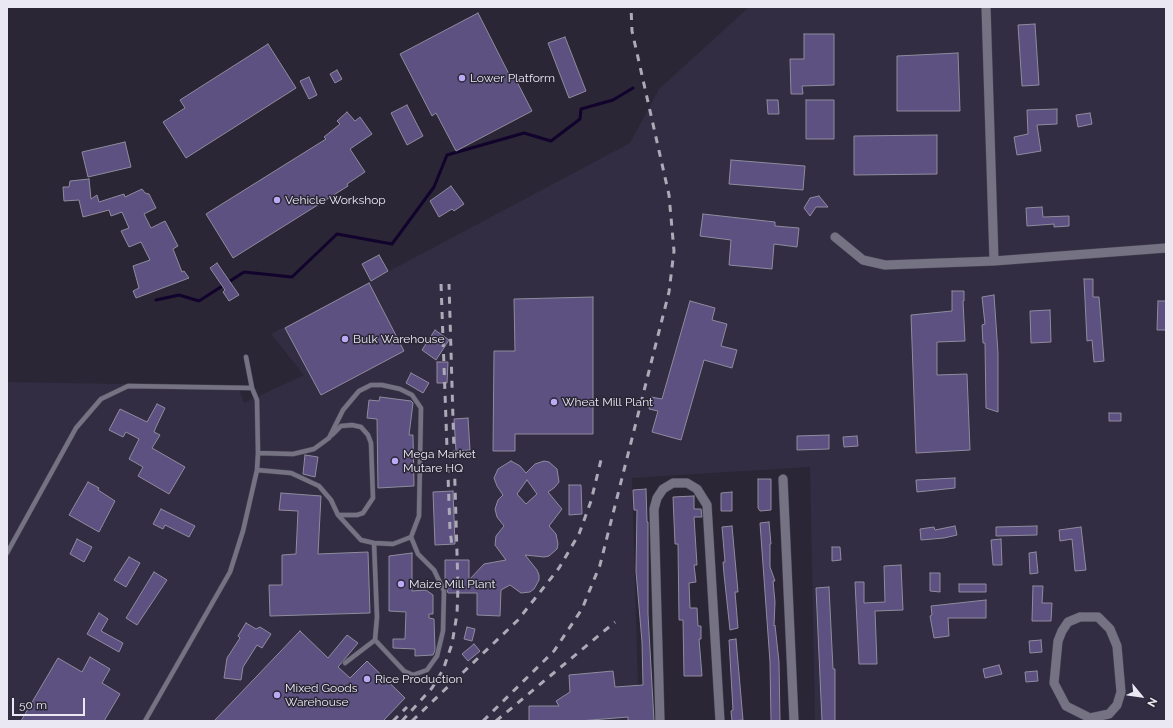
<!DOCTYPE html>
<html>
<head>
<meta charset="utf-8">
<style>
  body { margin:0 }
  #map { position:relative; width:1173px; height:728px; overflow:hidden; background:#2a2635; font-family:Raleway,sans-serif }
  canvas { display:block }
  .frame { position:absolute; inset:0; border:8px solid #eae9f3; pointer-events:none }
  .north { position:absolute; left:1121px; top:676px; width:40px; height:40px; -webkit-text-stroke:3px #2a2635; paint-order:stroke; rotate:119deg; font-size:11px; font-weight:700; line-height:16px; text-align:center; color:#eae9f3 }
  .north::after { content:''; display:block; margin:auto; width:14px; height:18px; background:#eae9f3; clip-path:polygon(50% 0,100% 100%,50% 72%,0 100%) }
  .scale { position:absolute; left:12px; top:698px; width:73px; height:18px; box-sizing:border-box; border:2px solid #eae9f3; border-top:0; padding-left:5px; font-size:12px; line-height:14px; white-space:nowrap; color:#eae9f3; -webkit-text-stroke:3px #2a2635; paint-order:stroke }
</style>
</head>
<body>
<div id="map">
<canvas width="1173" height="728"></canvas>
<div class="frame"></div>
<div class="north">N</div>
<div class="scale">50 m</div>
</div>
<script>
const g = document.querySelector('canvas').getContext('2d');
g.lineJoin = 'round';
function paint(path, color) { g.fillStyle = color; g.fill(path, 'evenodd'); }
const toPath = rows => new Path2D(rows.map(r => 'M' + r).join(''));
function stroke(path, color, width, dash) { g.strokeStyle = color; g.lineWidth = width; g.lineCap = dash ? 'butt' : 'round'; g.setLineDash(dash || []); g.stroke(path); }
function label(font, color, halo, rows, align = 'center') {
  g.font = font + ' Raleway,sans-serif'; g.lineWidth = 3; g.setLineDash([]); g.textBaseline = 'middle'; g.strokeStyle = halo; g.fillStyle = color; for (const [text, x, y, turn = 0] of rows) {
    g.save(); g.translate(x, y); g.rotate((+turn || 0) * Math.PI / 180); g.textAlign = isNaN(turn) ? turn : align; if (halo) g.strokeText(text, 0, 0); g.fillText(text, 0, 0); g.restore();
  }
}
paint(toPath([
  [749,7,1166,7,1166,721,815,721,810,467,632,478,639,721,7,721,7,382,238,386,244,403,304,375,271,334,630,143,659,89]
]), '#322d42');
stroke(toPath([
  [156,300,179,295,199,301,244,272,292,277,337,234,392,244,434,187,447,155,524,133,551,141,580,119,581,109,613,100,633,88]
]), '#12032c', 3);
const building = toPath([
  [478,13,511,78,514,76,532,111,456,151,436,113,432,116,400,54,478,13],
  [1035,24,1039,85,1022,86,1018,25,1035,24],
  [804,34,834,34,834,85,802,86,803,94,791,94,790,59,804,59,804,34],
  [565,37,586,91,569,98,548,43,565,37],
  [268,44,296,88,186,158,163,122,185,108,180,100,268,44],
  [958,53,960,111,897,111,897,56,958,53],
  [337,70,342,79,335,83,330,74,337,70],
  [309,77,317,95,309,99,300,81,309,77],
  [767,100,778,100,779,114,768,114,767,100],
  [806,100,834,100,834,139,806,139,806,100],
  [407,105,423,136,407,145,391,113,407,105],
  [1057,109,1057,124,1037,125,1041,151,1017,155,1014,137,1028,134,1027,110,1057,109],
  [347,112,355,121,360,117,372,134,350,149,365,172,347,184,348,186,233,258,206,214,326,139,324,137,340,124,337,121,347,112],
  [1090,113,1092,124,1078,127,1076,115,1090,113],
  [937,135,937,174,854,175,854,136,937,135],
  [125,142,131,167,88,177,82,152,125,142],
  [731,160,805,166,803,190,729,184,731,160],
  [89,179,91,199,97,195,99,202,124,194,125,197,142,189,145,193,149,194,156,208,144,214,151,228,165,221,178,246,173,249,182,272,184,271,189,278,136,298,133,291,139,288,133,266,150,260,141,242,129,247,121,231,129,228,122,212,111,216,109,210,83,217,79,200,64,201,63,187,69,187,70,181,89,179],
  [451,186,464,204,454,211,452,209,439,217,430,201,451,186],
  [819,196,828,207,816,207,810,216,804,208,810,198,819,196],
  [1042,207,1043,217,1069,216,1069,226,1054,227,1054,224,1027,226,1026,208,1042,207],
  [703,214,775,222,775,226,799,228,797,247,774,244,772,269,729,265,731,240,700,236,703,214],
  [379,255,388,271,371,281,362,264,379,255],
  [217,263,239,295,229,301,223,292,225,290,210,268,217,263],
  [1084,279,1093,279,1093,297,1099,297,1104,361,1094,362,1092,340,1087,341,1084,279],
  [369,283,404,351,321,395,285,328,369,283],
  [952,291,964,291,964,301,963,301,965,341,937,342,937,375,967,374,970,450,916,453,911,315,952,311,952,291],
  [994,295,998,353,998,412,986,408,985,343,983,343,982,325,985,324,982,297,994,295],
  [593,297,593,434,515,434,515,451,493,451,494,351,515,351,514,299,593,297],
  [690,301,715,308,712,320,727,324,721,346,737,350,732,368,704,360,681,440,652,432,658,411,649,409,651,397,662,399,690,301],
  [1158,301,1166,301,1166,330,1157,330,1158,301],
  [1050,310,1051,342,1031,343,1030,311,1050,310],
  [435,330,449,340,436,360,422,350,435,330],
  [437,362,448,362,447,383,437,383,437,362],
  [411,373,429,383,423,393,406,383,411,373],
  [380,397,411,401,413,403,409,435,413,435,414,486,378,488,377,419,367,418,369,400,379,401,380,397],
  [157,404,165,408,156,427,154,432,160,435,152,448,185,467,169,494,138,476,143,467,129,459,139,439,126,432,123,437,109,430,120,409,147,422,157,404],
  [1109,413,1121,413,1121,421,1109,421,1109,413],
  [468,418,470,450,456,451,454,419,468,418],
  [829,435,829,449,797,450,797,436,829,435],
  [857,436,858,446,844,447,843,437,857,436],
  [305,455,318,457,315,477,303,474,305,455],
  [511,461,520,466,526,473,535,464,544,461,549,462,557,469,559,482,554,488,548,492,562,509,549,526,556,534,558,544,557,549,549,556,544,557,525,555,537,570,539,575,539,580,534,589,530,592,521,593,510,585,501,590,500,616,477,615,477,593,448,593,445,585,445,560,469,560,469,580,484,564,506,560,495,545,496,536,504,526,497,517,495,509,498,500,503,495,497,486,494,478,498,469,511,461],
  [527,480,537,494,526,504,517,494,527,480],
  [955,478,955,488,917,492,916,480,955,478],
  [758,479,771,479,771,510,760,511,758,508,758,479],
  [88,482,99,488,98,490,115,501,99,532,69,515,88,482],
  [569,485,581,485,582,514,569,515,569,485],
  [646,489,647,522,648,522,648,614,654,721,628,721,628,717,579,721,529,721,529,706,559,706,556,701,570,692,569,675,613,671,615,687,643,685,642,642,636,571,637,510,634,510,633,490,646,489],
  [453,491,455,544,435,545,433,492,453,491],
  [732,492,732,511,721,511,721,493,732,492],
  [281,493,321,496,318,554,368,552,370,613,270,616,269,585,282,585,282,555,296,554,298,511,279,510,281,493],
  [694,496,694,509,701,509,702,517,694,517,697,565,694,565,696,582,689,583,690,608,697,608,698,626,701,626,701,639,699,639,702,676,684,676,683,620,679,620,678,544,675,544,673,497,694,496],
  [161,509,195,526,189,537,165,525,163,529,153,524,161,509],
  [769,522,771,544,770,544,770,567,775,581,773,581,775,602,774,626,775,625,779,662,780,721,771,721,770,662,760,523,769,522],
  [732,526,738,592,735,592,738,628,730,630,724,574,723,562,725,562,722,527,732,526],
  [955,526,957,535,944,538,921,540,920,529,934,527,935,530,955,526],
  [1037,526,1037,535,996,536,996,527,1037,526],
  [1081,527,1086,570,1075,571,1072,539,1060,541,1059,530,1081,527],
  [77,539,92,547,84,562,70,554,77,539],
  [1001,539,1002,565,993,565,991,540,1001,539],
  [832,547,840,547,841,560,832,561,832,547],
  [1036,552,1038,573,1030,574,1029,553,1036,552],
  [412,553,412,591,426,590,433,595,433,614,429,614,429,618,434,619,435,650,433,655,415,656,415,649,393,648,393,639,405,639,406,612,389,611,389,556,412,553],
  [129,557,140,563,126,587,114,580,129,557],
  [901,565,903,610,875,611,877,664,859,664,855,582,864,582,864,603,885,602,884,566,901,565],
  [154,572,167,580,137,625,126,618,154,572],
  [930,573,940,573,940,592,930,591,930,573],
  [959,584,986,584,986,592,959,592,959,584],
  [1033,586,1043,586,1042,603,1052,603,1051,621,1032,621,1033,586],
  [829,587,833,669,835,669,835,721,822,721,819,655,816,588,829,587],
  [986,600,986,618,948,618,949,636,934,638,930,616,932,615,931,606,986,600],
  [99,613,108,619,101,631,123,643,119,652,87,634,99,613],
  [246,623,256,629,260,627,271,634,262,648,257,645,243,667,241,680,224,678,227,658,240,638,238,636,246,623],
  [467,627,475,629,472,641,464,639,467,627],
  [300,631,328,658,347,635,358,643,338,667,350,678,367,661,405,698,383,721,214,721,300,631],
  [736,639,743,720,732,721,731,711,733,710,729,640,736,639],
  [1041,640,1042,652,1030,653,1029,641,1041,640],
  [474,644,480,651,468,661,462,654,474,644],
  [90,657,110,669,102,683,120,694,104,721,21,721,58,658,82,672,90,657],
  [999,665,1002,674,985,678,983,669,999,665],
  [1037,671,1038,681,1026,682,1025,672,1037,671]
]);
paint(building, '#5c5181');
stroke(building, '#8f8c9e', 1);
const lane = toPath([
  [332,435,341,426,352,425,361,427,368,435,371,443,373,498,363,513,357,515,338,515],
  [257,470,291,473,319,486,331,500,338,515,361,540,374,543,393,544,411,537,419,516,421,408,412,395,400,389,382,385,371,385,359,391,343,410,329,438,314,449,293,454,258,453],
  [7,553,76,428,101,399,128,386,252,388],
  [375,640,404,671,413,675,427,670,437,656,443,631,444,591,434,570,418,554,411,537],
  [345,663,375,640,377,617,374,543],
  [145,721,230,572,243,531,257,470,258,453,257,400,252,388,246,357]
]);
const street = toPath([
  [986,7,994,261],
  [835,237,863,260,885,265,994,261,1166,248],
  [783,479,794,721],
  [1080,617,1098,617,1110,629,1117,646,1121,692,1117,705,1109,714,1090,718,1066,706,1054,683,1058,641,1062,631,1068,622,1080,617],
  [660,721,654,509,657,498,663,489,673,483,687,483,697,489,707,505,720,721]
]);
stroke(lane, '#464350', 5.5);
stroke(street, '#464350', 10);
stroke(lane, '#757284', 4.5);
stroke(street, '#757284', 9);
stroke(toPath([
  [441,284,450,530,452,546],
  [393,721,407,707],
  [402,721,432,688,443,670,452,644,457,614,458,587,449,284],
  [412,721,518,620,559,568,579,534,591,501,601,460],
  [483,721,554,651,582,609,600,565,669,292,674,251,669,195,632,31,631,7],
  [496,721,615,622]
]), '#acaab6', 3, [7, 7]);
for (const [x, y, r, color] of [
  [462,78,4,"#bbaaf6"],
  [277,200,4,"#bbaaf6"],
  [345,339,4,"#bbaaf6"],
  [554,402,4,"#bbaaf6"],
  [395,461,4,"#bbaaf6"],
  [401,584,4,"#bbaaf6"],
  [367,679,4,"#bbaaf6"],
  [277,695,4,"#bbaaf6"]
]) { const dot = new Path2D(); dot.arc(x, y, r, 0, 2 * Math.PI); g.fillStyle = color; g.fill(dot); stroke(dot, '#2a2635', 1.5); }
label('12px', '#eae9f3', '#2a2635', [
  ["Lower Platform",470,78],
  ["Vehicle Workshop",285,200],
  ["Bulk Warehouse",353,339],
  ["Wheat Mill Plant",562,402],
  ["Mega Market",403,454],
  ["Mutare HQ",403,468],
  ["Maize Mill Plant",409,584],
  ["Rice Production",375,679],
  ["Mixed Goods",285,688],
  ["Warehouse",285,702]
], 'left');
</script>
</body>
</html>
